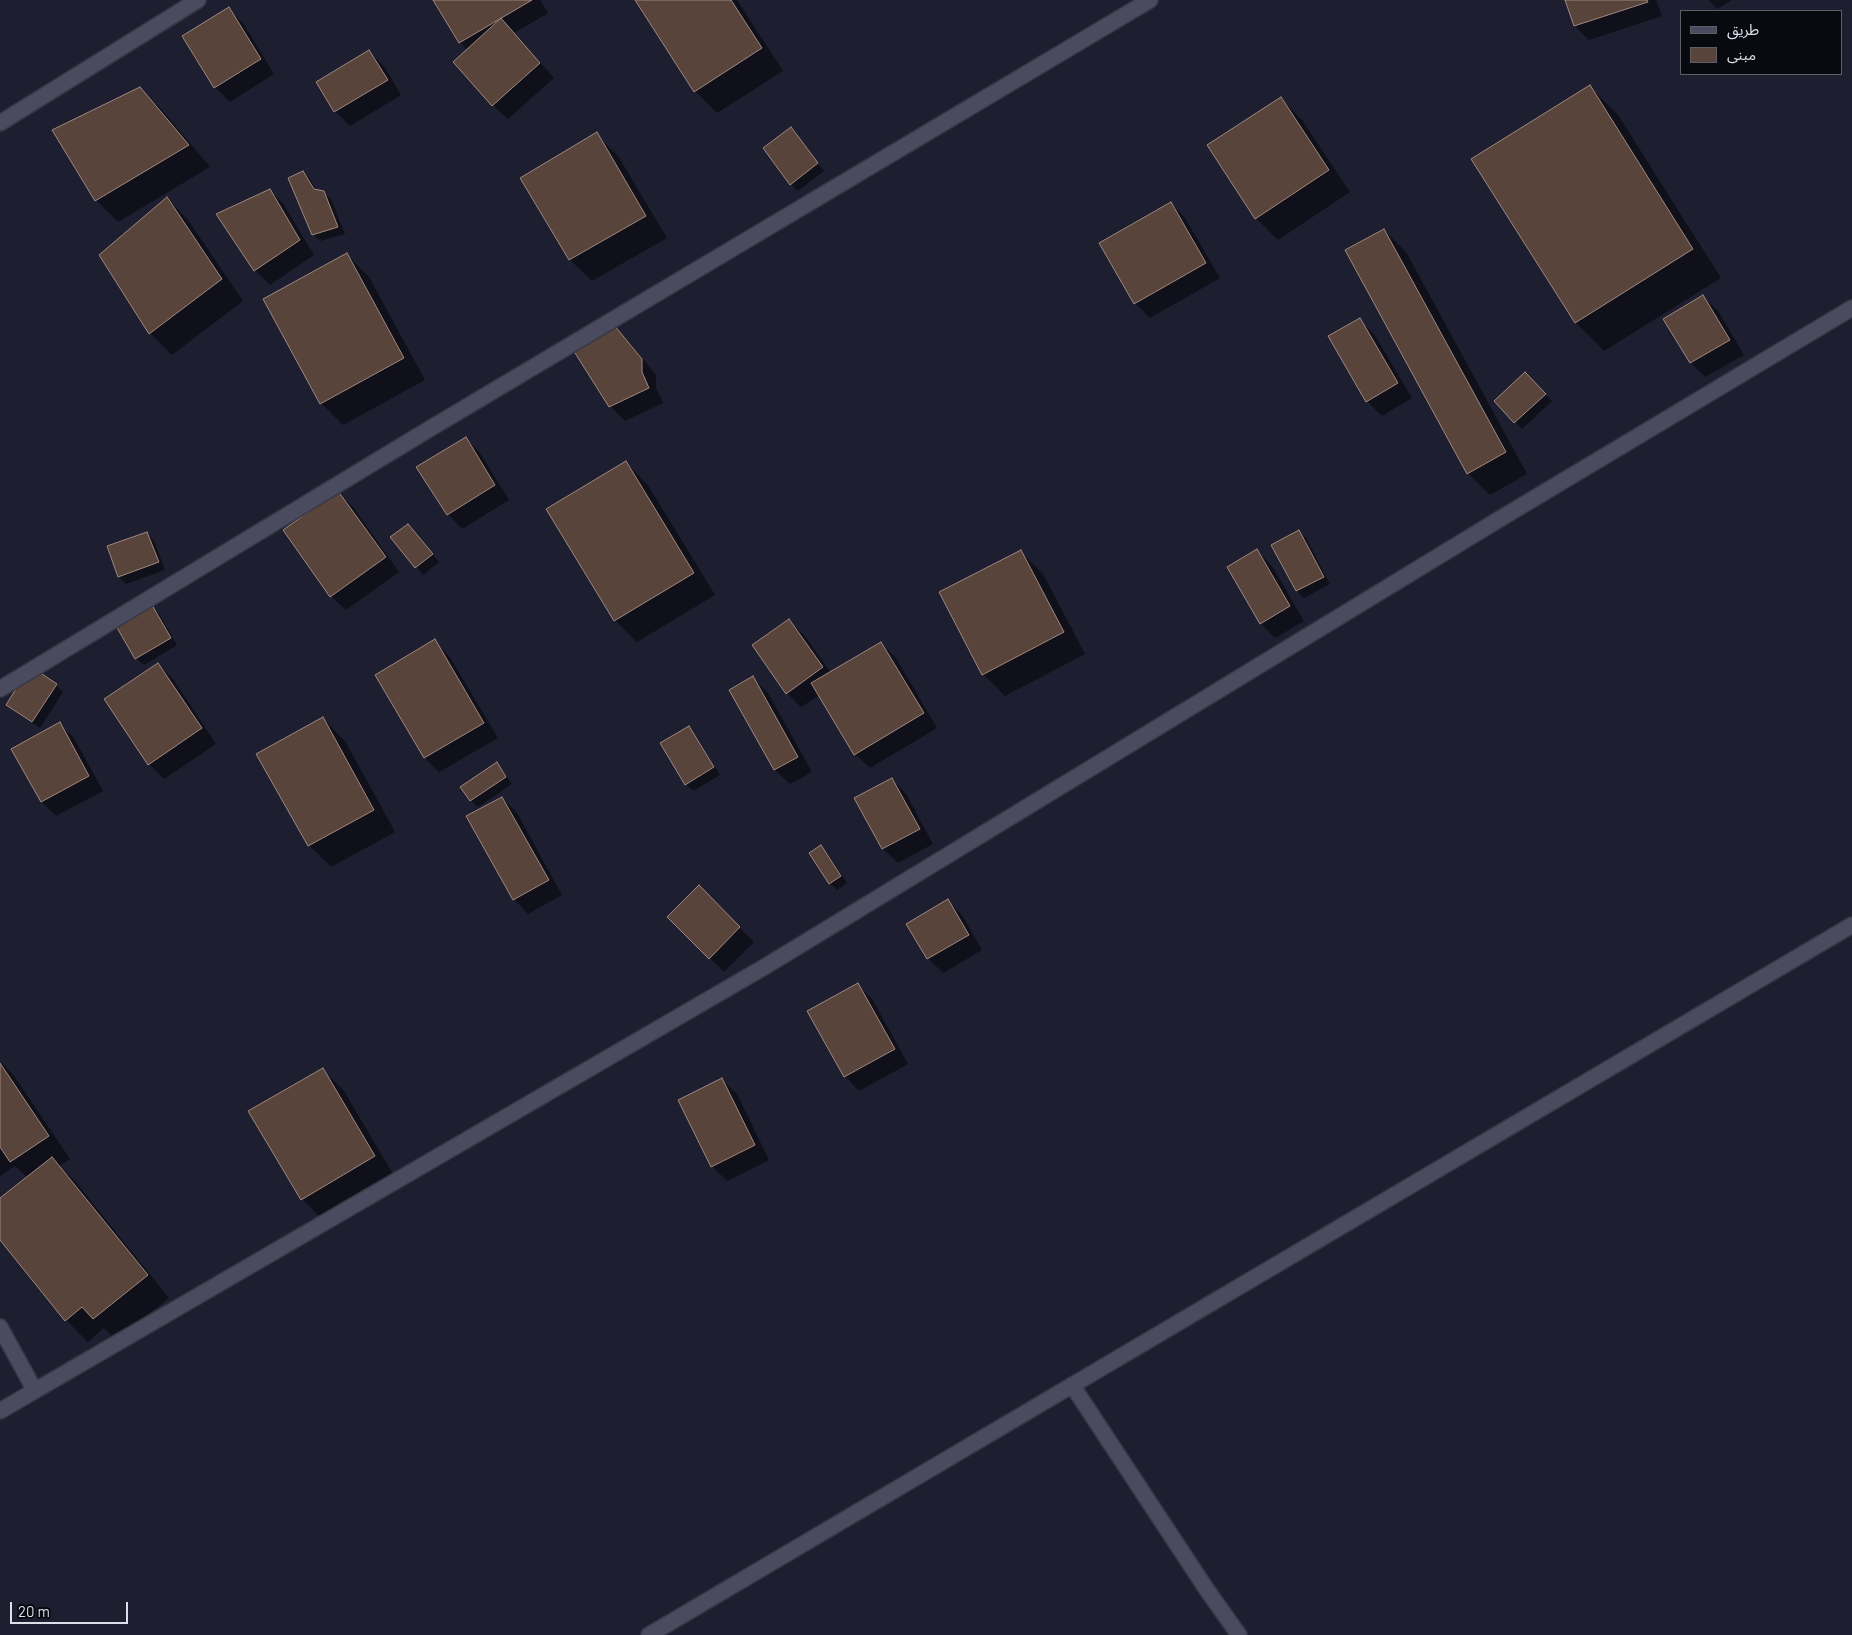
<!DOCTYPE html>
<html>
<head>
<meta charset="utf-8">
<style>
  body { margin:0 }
  #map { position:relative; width:1852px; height:1635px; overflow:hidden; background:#1d1e2f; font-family:Barlow,"Noto Sans Arabic",sans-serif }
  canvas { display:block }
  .legend { position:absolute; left:1680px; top:10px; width:162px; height:65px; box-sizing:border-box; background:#090910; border:1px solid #5e5e67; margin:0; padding:6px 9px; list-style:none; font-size:15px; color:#dddeea }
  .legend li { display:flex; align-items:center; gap:10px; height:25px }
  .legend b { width:25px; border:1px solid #5e5e67 }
  .scale { position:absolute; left:10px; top:1602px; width:118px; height:22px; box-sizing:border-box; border:2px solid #dddeea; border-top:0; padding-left:6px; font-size:15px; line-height:18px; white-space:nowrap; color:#dddeea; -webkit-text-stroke:4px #090910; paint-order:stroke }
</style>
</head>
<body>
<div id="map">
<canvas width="1852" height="1635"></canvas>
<ul class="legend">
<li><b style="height:6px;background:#4a4b5e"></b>طريق</li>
<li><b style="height:14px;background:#59443b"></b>مبنى</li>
</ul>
<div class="scale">20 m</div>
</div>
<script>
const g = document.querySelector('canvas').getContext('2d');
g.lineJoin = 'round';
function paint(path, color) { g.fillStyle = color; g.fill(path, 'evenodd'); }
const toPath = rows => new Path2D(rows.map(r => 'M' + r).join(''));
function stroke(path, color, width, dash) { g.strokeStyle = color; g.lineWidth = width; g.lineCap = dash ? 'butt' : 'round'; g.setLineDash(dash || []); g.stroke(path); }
paint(toPath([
  [434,0,540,0,548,13,514,33,554,78,508,119,493,105,467,50,460,42],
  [637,0,737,0,783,71,717,113,695,91],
  [1566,0,1656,0,1662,16,1589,40,1575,26],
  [1709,0,1732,0,1717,9],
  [229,9,243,23,274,74,230,102,215,87,184,36],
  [369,52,384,66,401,95,350,126,335,111],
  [1590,87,1618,115,1721,278,1604,351,1576,323],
  [140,88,162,110,210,167,118,222,96,200,54,131],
  [1280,98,1302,120,1350,192,1278,240,1256,218],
  [791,128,824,171,798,191,791,184],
  [596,134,618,156,667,238,592,281,570,260,522,178],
  [303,172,310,179,317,191,323,192,331,199,345,234,320,241,313,234],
  [270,190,284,205,314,255,270,285,255,270],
  [167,198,188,220,243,301,172,355,150,333],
  [1171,203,1185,218,1220,278,1150,318,1135,303],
  [1384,230,1406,252,1527,474,1490,495,1468,473],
  [347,255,369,277,425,380,343,425,321,403],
  [1703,297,1718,311,1744,355,1705,377,1691,363,1665,319],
  [1359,320,1374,334,1412,398,1382,416,1367,401],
  [614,327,629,342,656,375,656,388,663,403,625,421,610,406],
  [1525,374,1552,401,1522,429,1496,401],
  [465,438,480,453,509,500,462,529,448,514],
  [626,463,648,485,715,595,637,642,615,620],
  [338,492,353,507,399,572,346,610,331,596],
  [408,525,439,562,423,575,392,538],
  [1299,531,1306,538,1330,584,1304,598,1297,591,1273,545],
  [147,533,154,541,165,570,126,584,119,577,109,547],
  [1257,551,1272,566,1304,621,1275,638,1260,623],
  [1021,552,1043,574,1085,654,1005,696,983,674],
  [152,607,159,614,177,645,144,665,136,658,118,627],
  [789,621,804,635,831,673,881,643,896,658,937,728,870,768,855,754,820,695,801,707,787,693],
  [434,641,449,656,498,738,439,772,425,758],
  [158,664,173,679,216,744,164,779,149,764],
  [753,678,768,693,812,772,790,784,775,770],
  [56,685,63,692,40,728,15,712,8,705],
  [323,719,345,741,395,832,331,867,309,845,258,754],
  [59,724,74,738,103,791,56,816,42,802],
  [688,728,695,735,720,775,693,791,686,784,662,743],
  [497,764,512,784,478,807,471,800],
  [892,779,906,794,933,844,898,863,883,849,856,798],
  [502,798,517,813,562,895,528,914,514,899],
  [821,847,828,854,847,883,837,890,830,883],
  [699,887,754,942,724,972,669,917],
  [947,901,962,915,982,950,943,973,928,958],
  [858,985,872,999,908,1064,859,1091,845,1076],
  [0,1061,14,1076,70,1159,59,1166,74,1180,169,1298,115,1340,104,1328,88,1342,66,1320,0,1238,0,1200,28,1178,15,1166,0,1176],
  [322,1069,344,1091,396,1179,324,1221,302,1199],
  [722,1080,737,1094,769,1160,727,1181,712,1166]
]), '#0007');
const building = toPath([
  [433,0,532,0,459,43,433,0],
  [635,0,731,0,762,48,694,92,635,0],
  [1565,0,1647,0,1648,2,1574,26,1565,0],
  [229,7,261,59,214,88,182,36,229,7],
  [501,18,540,63,492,106,453,62,501,18],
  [369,50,388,80,334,112,316,82,369,50],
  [1590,85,1693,249,1575,323,1471,159,1590,85],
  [140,87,189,145,95,201,52,130,140,87],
  [1281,97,1329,170,1255,219,1207,145,1281,97],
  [791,127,818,163,790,185,763,148,791,127],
  [597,132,646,216,569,260,520,178,597,132],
  [303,171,314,189,324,191,338,227,312,235,288,178,303,171],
  [270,189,300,240,254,271,216,214,270,189],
  [167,197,222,279,149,334,99,255,167,197],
  [1171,202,1206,263,1134,304,1099,243,1171,202],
  [1384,229,1506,452,1467,474,1345,250,1384,229],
  [347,253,404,358,320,404,263,299,347,253],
  [1703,295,1730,340,1690,363,1663,319,1703,295],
  [1360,318,1398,383,1366,402,1328,336,1360,318],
  [614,325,642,359,642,372,649,388,609,407,570,345,614,325],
  [1525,372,1546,394,1514,423,1494,401,1525,372],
  [466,437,495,485,447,515,416,467,466,437],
  [626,461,694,573,614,621,546,509,626,461],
  [338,491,386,557,330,597,283,530,338,491],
  [408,524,433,554,415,568,390,537,408,524],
  [1299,530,1324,577,1296,591,1271,545,1299,530],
  [147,532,159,562,118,577,107,546,147,532],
  [1257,549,1290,606,1260,624,1227,567,1257,549],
  [1021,550,1064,632,982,675,939,592,1021,550],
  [152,605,171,638,135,659,116,626,152,605],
  [789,619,823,667,786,694,752,645,789,619],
  [435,639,484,723,424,758,375,675,435,639],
  [881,642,924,713,854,755,811,683,881,642],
  [158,663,202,728,148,765,104,699,158,663],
  [30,666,57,684,32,722,6,705,30,666],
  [753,676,798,757,774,770,729,690,753,676],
  [323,717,374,810,308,846,256,754,323,717],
  [60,722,89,776,41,802,11,749,60,722],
  [689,726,714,767,685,785,660,743,689,726],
  [497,762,506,777,470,801,460,787,497,762],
  [892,778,920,829,882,849,854,798,892,778],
  [502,797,549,880,513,900,466,816,502,797],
  [821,845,841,876,829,884,809,853,821,845],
  [699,885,740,927,709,959,667,917,699,885],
  [948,899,969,935,927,959,906,924,948,899],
  [858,983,895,1049,844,1077,807,1011,858,983],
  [0,1063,49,1136,10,1162,0,1147,0,1063],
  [323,1068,375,1156,301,1200,248,1111,323,1068],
  [722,1078,755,1145,711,1167,678,1100,722,1078],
  [52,1157,148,1275,93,1319,82,1307,65,1321,0,1240,0,1198,52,1157]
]);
paint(building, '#59443b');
stroke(building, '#a0887f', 1);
const minor = toPath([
  [0,123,198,0],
  [0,689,431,428,1150,0],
  [0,1327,34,1389],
  [1072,1385,1207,1590,1239,1635],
  [0,1411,766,966,1498,520,1852,308],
  [649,1635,1852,925]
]);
stroke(minor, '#373745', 18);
stroke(minor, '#4a4b5e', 15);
</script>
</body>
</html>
